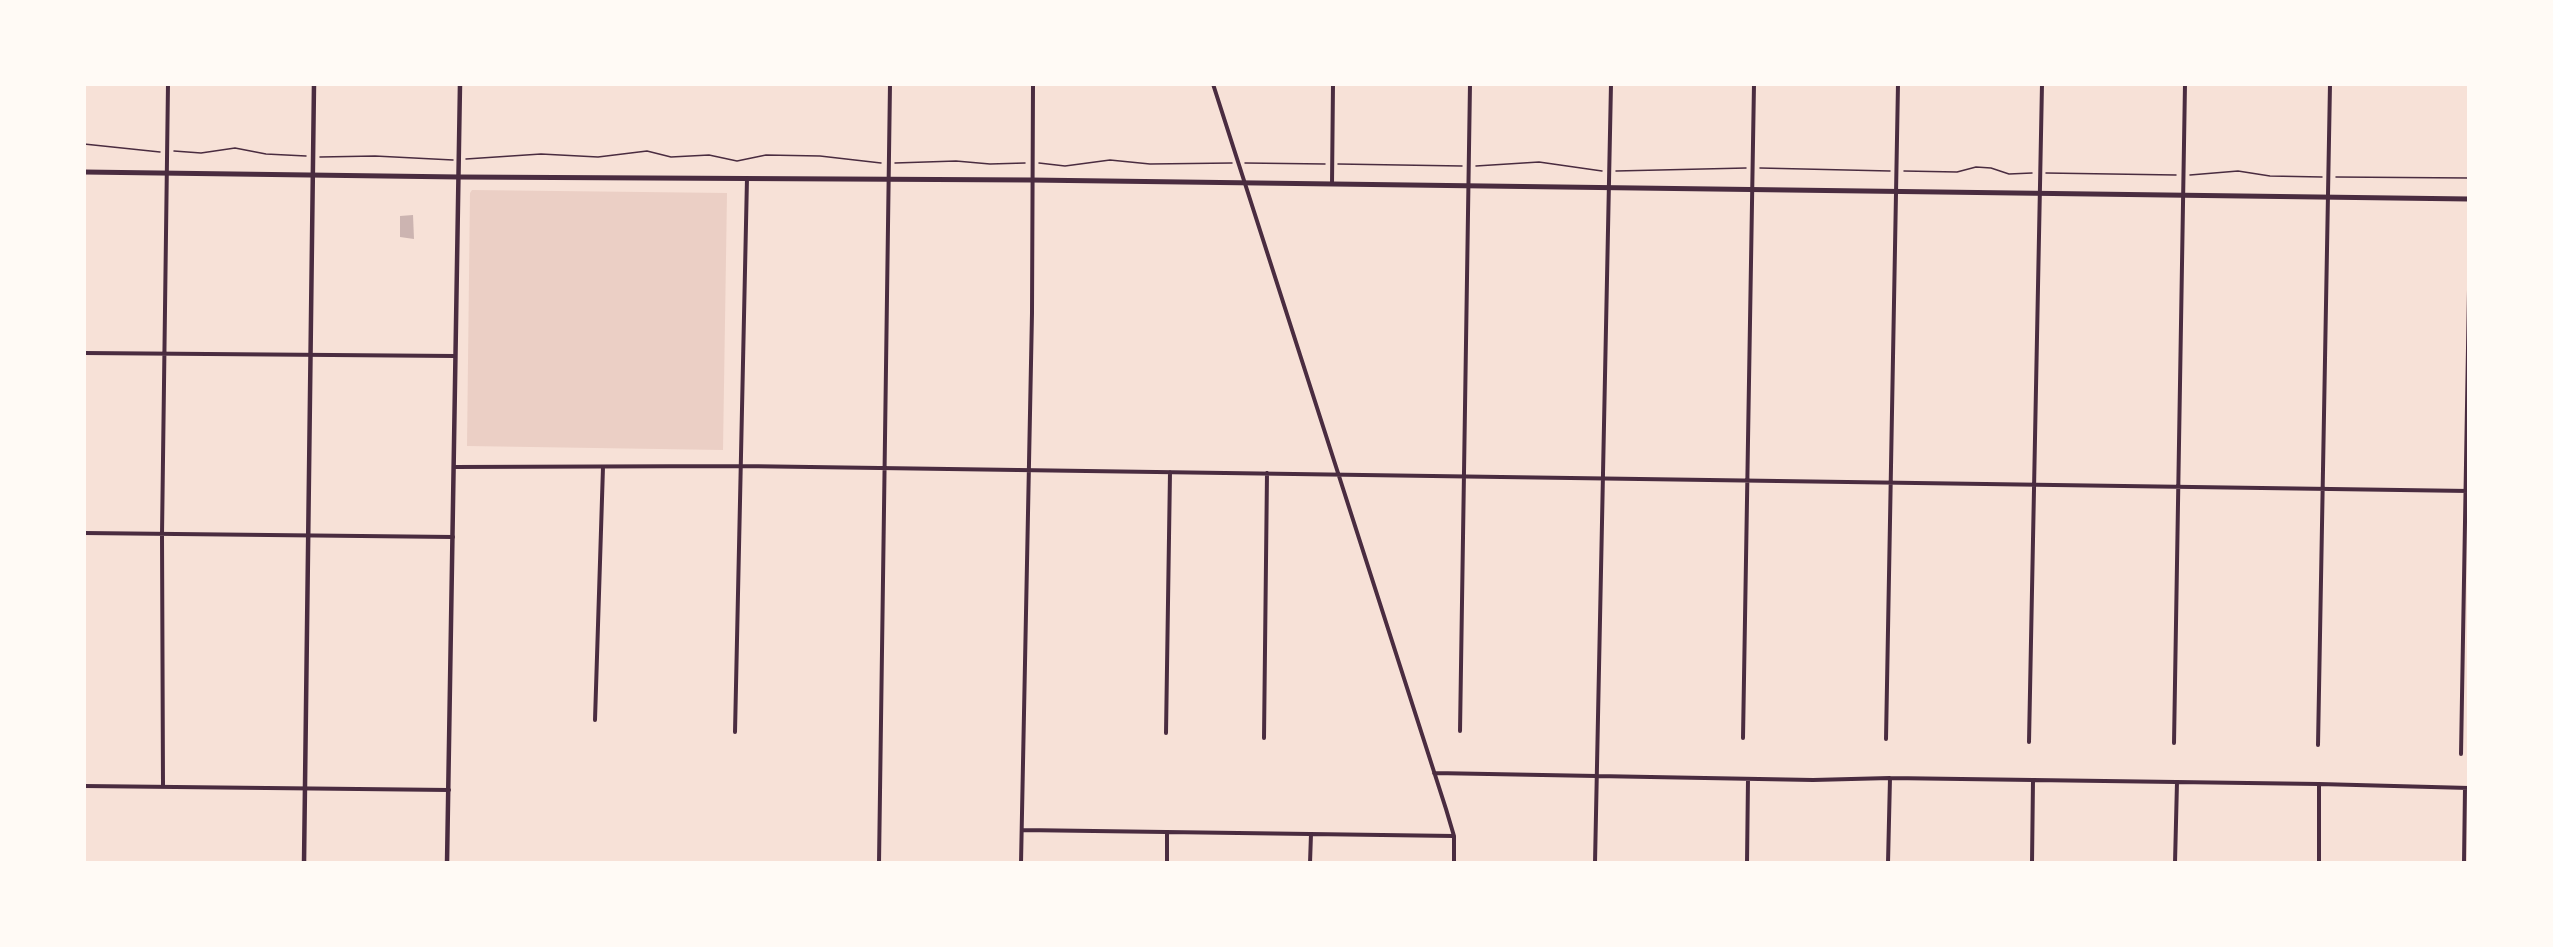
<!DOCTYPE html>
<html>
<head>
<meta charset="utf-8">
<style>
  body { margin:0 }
  #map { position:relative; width:2553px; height:947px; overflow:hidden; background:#f7e1d7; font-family:"Roboto Condensed",sans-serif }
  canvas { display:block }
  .frame { position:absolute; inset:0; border:86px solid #fffaf5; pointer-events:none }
</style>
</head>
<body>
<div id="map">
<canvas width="2553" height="947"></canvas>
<div class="frame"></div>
</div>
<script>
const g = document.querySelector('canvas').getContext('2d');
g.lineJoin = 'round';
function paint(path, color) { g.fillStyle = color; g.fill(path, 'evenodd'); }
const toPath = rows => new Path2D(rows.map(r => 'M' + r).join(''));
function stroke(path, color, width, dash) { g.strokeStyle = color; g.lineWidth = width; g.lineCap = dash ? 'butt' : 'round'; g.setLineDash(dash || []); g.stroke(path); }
paint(toPath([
  [472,190,727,193,723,450,467,446,470,193]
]), '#ebcfc5');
paint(toPath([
  [413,215,414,239,400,237,400,216]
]), '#ccb4b1');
stroke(toPath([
  [84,144,160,152],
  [174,151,201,153,235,148,266,154,306,156],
  [320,157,375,156,453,160],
  [466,159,541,154,598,157,647,151,671,157,709,155,737,161,766,155,820,156,881,163],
  [895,163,956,161,990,164,1025,163],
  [1039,163,1065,166,1110,160,1150,164,1232,163],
  [1245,163,1325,164],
  [1338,164,1462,166],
  [1476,166,1539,162,1602,171],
  [1760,168,1890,171],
  [1616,171,1746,168],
  [1904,171,1957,172,1976,167,1991,168,2009,174,2032,173],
  [2046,173,2176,175],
  [2190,175,2238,171,2270,176,2322,177],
  [2336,177,2469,178]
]), '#4a2c40', 1.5);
stroke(toPath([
  [1213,84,1446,809,1454,836,1454,863],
  [1332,184,1333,84],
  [84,353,455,356],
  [454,467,741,466,2469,491],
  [84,533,453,537],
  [595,720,603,467],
  [1460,731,1470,84],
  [735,732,747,178],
  [1166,733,1170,472],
  [1264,738,1267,473],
  [1743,738,1754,84],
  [1886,739,1898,84],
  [2029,742,2042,84],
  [2174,743,2185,84],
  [2318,745,2330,84],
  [2461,754,2469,290],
  [1434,773,1813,780,1890,778,2319,784,2469,788],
  [2319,784,2319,863],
  [84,786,449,790],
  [163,787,162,534,168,84],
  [1022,830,1454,836],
  [879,863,890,84],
  [1021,863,1032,313,1033,84],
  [1167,863,1167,832],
  [1310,863,1311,834],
  [1595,863,1611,84],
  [1747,863,1748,779],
  [1888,863,1890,778],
  [2032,863,2033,780],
  [2175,863,2177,782],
  [2464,863,2465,788]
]), '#4a2c40', 4);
stroke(toPath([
  [304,863,314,84],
  [447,863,460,84]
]), '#4a2c40', 4.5);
stroke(toPath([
  [84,172,459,177,1031,180,2469,199]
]), '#4a2c40', 5);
</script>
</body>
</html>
